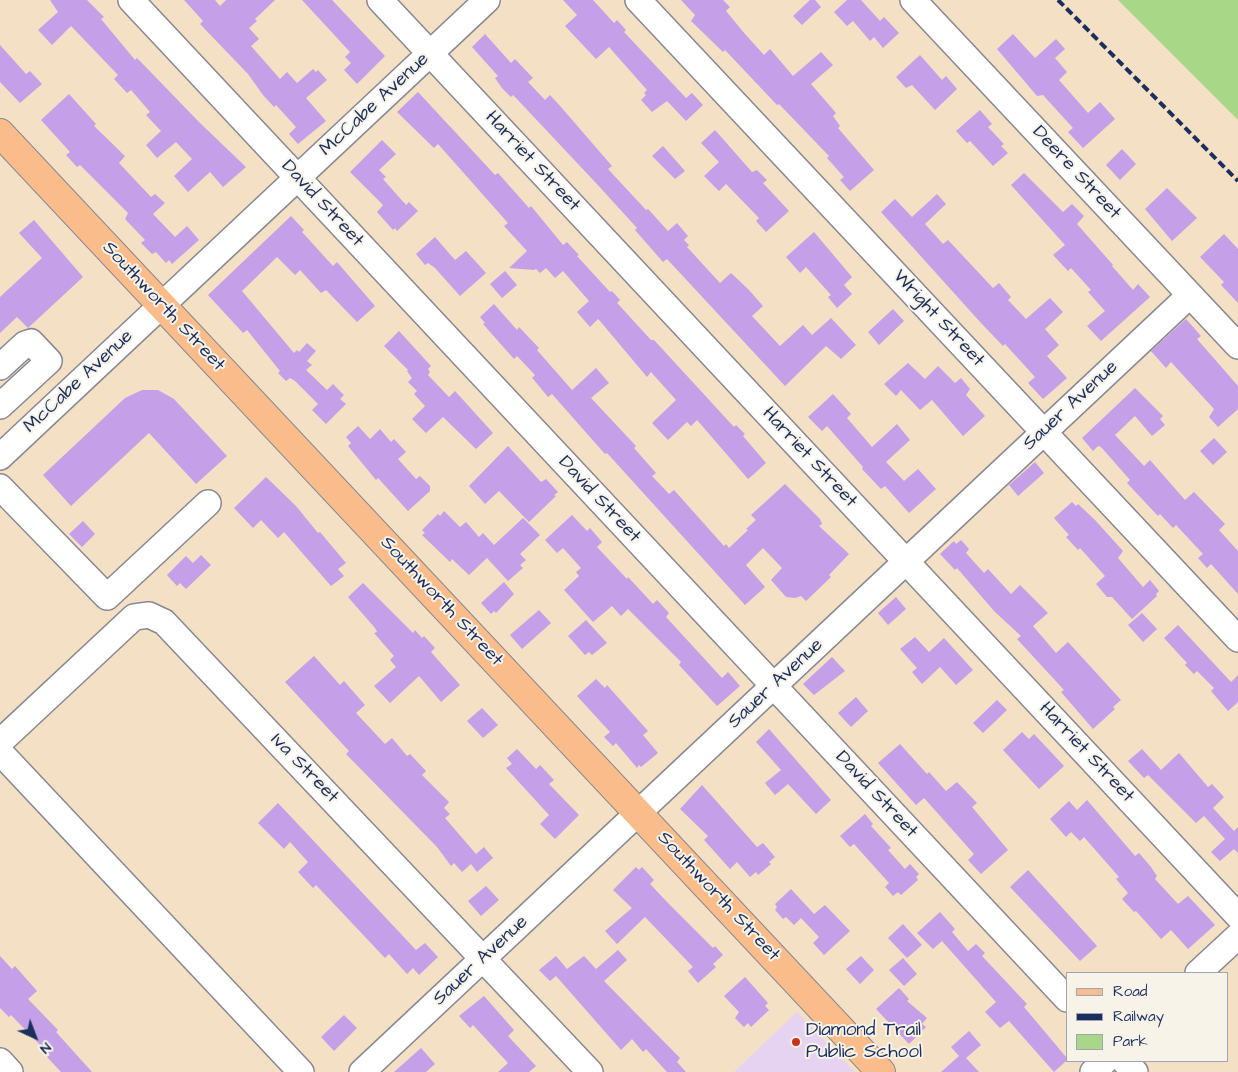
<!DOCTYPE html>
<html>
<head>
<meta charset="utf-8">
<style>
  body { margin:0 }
  #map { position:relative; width:1238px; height:1072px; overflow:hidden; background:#f4e0c4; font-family:"Architects Daughter",sans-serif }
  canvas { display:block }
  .legend { position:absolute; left:1066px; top:972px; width:162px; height:90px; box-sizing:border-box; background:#f7f3e8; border:1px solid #9fa5b1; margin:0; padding:6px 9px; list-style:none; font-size:15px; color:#1b2f5e }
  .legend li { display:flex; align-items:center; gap:10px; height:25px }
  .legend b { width:25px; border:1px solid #9fa5b1 }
  .north { position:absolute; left:10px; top:1012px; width:50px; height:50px; -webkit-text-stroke:4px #f7f3e8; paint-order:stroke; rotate:137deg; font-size:14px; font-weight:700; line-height:20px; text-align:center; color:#1b2f5e }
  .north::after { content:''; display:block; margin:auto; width:18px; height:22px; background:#1b2f5e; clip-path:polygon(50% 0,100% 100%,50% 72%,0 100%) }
</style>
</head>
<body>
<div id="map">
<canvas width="1238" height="1072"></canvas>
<ul class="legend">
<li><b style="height:6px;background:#f9bc8a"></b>Road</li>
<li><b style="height:6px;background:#1b2f5e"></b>Railway</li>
<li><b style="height:14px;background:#a8d887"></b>Park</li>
</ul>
<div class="north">N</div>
</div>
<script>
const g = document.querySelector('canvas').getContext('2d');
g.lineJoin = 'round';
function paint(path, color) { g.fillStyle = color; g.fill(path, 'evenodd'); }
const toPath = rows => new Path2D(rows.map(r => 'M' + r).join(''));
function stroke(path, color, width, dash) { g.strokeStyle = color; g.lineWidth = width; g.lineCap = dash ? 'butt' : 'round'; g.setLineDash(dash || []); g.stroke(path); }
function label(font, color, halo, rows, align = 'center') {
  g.font = font + ' "Architects Daughter",sans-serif'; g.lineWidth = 4; g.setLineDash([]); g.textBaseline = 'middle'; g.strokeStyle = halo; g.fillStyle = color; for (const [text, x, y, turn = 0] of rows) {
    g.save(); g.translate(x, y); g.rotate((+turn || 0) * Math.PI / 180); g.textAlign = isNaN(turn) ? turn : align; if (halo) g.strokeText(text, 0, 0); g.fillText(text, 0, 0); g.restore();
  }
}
paint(toPath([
  [797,1012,855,1072,734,1072]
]), '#e5d3f1');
paint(toPath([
  [1118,0,1238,0,1238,120]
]), '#a8d887');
paint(toPath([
  [50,0,87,0,104,17,101,19,135,60,137,58,200,123,246,167,223,187,210,172,188,192,174,176,192,159,176,142,157,158,146,145,161,131,146,115,150,112,131,90,127,93,114,79,118,75,71,26,52,45,38,30,58,12],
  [184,0,215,0,220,6,226,0,275,0,255,19,257,21,249,28,259,39,251,46,280,79,287,72,297,83,313,69,316,72,318,70,327,80,306,98,326,121,298,144,289,134,296,127,276,105,274,107,263,95,248,74,200,24,203,21],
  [302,0,332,0,385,56,357,84,344,70,351,63,345,57,350,52],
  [563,0,593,0,614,23,617,20,626,30,624,32,686,98,692,93,703,105,686,121,667,101,652,112,641,100,646,95,644,93,647,90,609,47,596,59,565,26,577,15],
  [681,0,723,0,730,7,726,11,745,34,764,55,770,49,793,76,821,52,833,65,811,84,836,113,833,116,840,126,838,128,874,170,850,191,840,180,844,177,827,158,829,156,779,104,777,105,725,50,723,52,691,21,695,15],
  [810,0,815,0,821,7,802,25,793,16],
  [847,0,861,0,880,21,884,17,899,33,883,48,874,37,870,41,853,21,847,26,834,12],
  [485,34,511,63,515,59,533,78,528,82,545,100,550,95,561,107,612,166,608,169,646,210,648,209,668,231,677,223,688,236,684,240,689,245,687,247,720,283,731,273,749,290,763,306,752,316,780,346,803,325,812,335,831,318,856,345,841,359,826,346,785,386,667,259,663,262,635,230,637,228,595,182,516,98,513,95,511,97,502,88,495,78,498,76,472,47],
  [1013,34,1035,58,1056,39,1065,49,1055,58,1067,72,1059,80,1088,113,1100,102,1115,119,1083,148,1068,132,1073,128,1043,95,1037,96,997,49],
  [0,45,26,74,30,71,42,84,20,103,0,82],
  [920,55,942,80,946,76,957,89,935,110,912,85,906,88,896,77],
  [418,92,495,175,498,173,529,208,531,206,563,245,567,242,579,255,577,256,610,292,612,291,620,300,617,303,619,305,651,340,654,340,734,427,736,425,745,434,743,436,766,463,754,474,748,479,697,420,691,426,687,422,668,440,652,423,676,400,651,372,647,377,600,321,598,319,590,327,577,312,589,301,563,271,555,278,546,268,540,273,536,269,534,270,509,268,527,251,504,226,508,223,438,144,434,148,397,112],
  [69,94,96,124,94,126,125,156,119,163,151,197,155,194,165,203,153,214,175,237,187,226,199,240,172,264,169,260,166,263,156,252,152,254,141,243,145,240,125,219,128,213,80,165,77,167,66,155,70,152,41,120],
  [980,110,992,124,988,127,1004,144,1001,146,1008,153,993,166,970,141,967,143,956,131],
  [715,130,752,172,757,170,767,180,763,183,789,211,766,232,756,221,759,218,726,184,719,191,704,176,719,162,701,143],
  [382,140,396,154,379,170,386,177,383,179,406,205,409,202,418,211,397,231,395,228,393,230,377,212,383,205,350,172],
  [663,146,685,171,675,179,652,156],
  [1122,149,1136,164,1120,180,1106,165],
  [1024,173,1063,212,1072,204,1084,216,1077,224,1113,265,1112,266,1133,290,1138,284,1150,297,1101,341,1087,326,1105,311,1088,292,1091,290,1071,268,1068,271,1053,255,1065,245,1011,185],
  [1167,188,1197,218,1172,241,1145,209],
  [937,194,946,204,925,224,943,244,948,240,993,288,999,283,1011,297,1008,300,1026,319,1050,298,1063,312,1045,329,1059,345,1047,356,1067,378,1043,399,1028,383,1035,377,1005,344,1003,346,981,323,881,212,895,199,912,217],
  [291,216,304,230,302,232,333,266,337,262,375,306,357,322,326,290,321,293,300,270,295,275,277,257,242,291,294,353,297,350,299,352,307,343,316,351,307,361,312,365,306,370,327,390,333,384,344,395,340,399,346,404,326,424,312,410,318,404,295,381,290,378,286,381,278,373,280,371,247,330,243,333,208,295],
  [34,220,83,277,28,328,17,317,0,333,0,297,42,258,19,233],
  [814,232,852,277,844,285,852,294,837,308,828,297,831,295,806,267,800,273,786,257],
  [1224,234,1238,249,1238,303,1221,285,1224,282,1200,257],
  [435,237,455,260,466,251,486,273,460,296,435,268,428,263,425,265,416,254],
  [505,271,517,285,502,298,490,284],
  [494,304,517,330,519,327,539,348,537,350,572,390,596,368,609,383,591,398,636,446,634,448,656,473,652,476,669,494,674,490,724,546,726,544,729,548,748,530,746,529,756,520,751,515,785,484,820,519,822,524,819,526,849,554,829,575,831,577,806,601,801,596,795,598,786,597,771,580,782,568,763,548,746,565,765,587,745,605,607,453,605,454,552,394,548,397,534,380,532,378,535,375,517,356,514,359,483,324,485,323,480,317],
  [893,309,904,321,879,345,868,332],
  [1186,319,1201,336,1197,339,1238,386,1238,409,1218,427,1209,417,1214,409,1171,362,1166,368,1151,351],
  [399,331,431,366,428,369,430,372,428,375,449,397,455,391,493,433,476,449,443,417,426,433,412,419,425,406,414,394,417,391,408,382,412,378,407,371,408,370,384,346],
  [908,363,925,379,938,366,955,383,961,378,970,389,966,395,985,416,963,436,932,400,920,410,901,390,896,396,884,384],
  [1135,388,1163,416,1160,419,1165,425,1152,436,1135,416,1115,435,1144,466,1150,460,1185,500,1194,492,1225,524,1219,530,1238,551,1238,594,1211,564,1207,568,1198,558,1203,554,1176,525,1173,528,1160,514,1158,516,1127,483,1130,480,1101,447,1098,446,1093,451,1082,438],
  [142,390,158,390,174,399,227,456,196,484,149,433,71,506,43,475,125,398],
  [833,394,851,414,847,418,872,447,897,424,910,440,886,462,904,481,918,469,936,489,909,513,885,486,881,489,862,469,863,467,827,426,822,431,808,417],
  [358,426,370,439,380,429,391,442,394,439,406,452,398,459,416,479,420,476,430,486,430,491,408,511,378,478,376,480,348,446,351,443,346,437],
  [1214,438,1227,452,1213,465,1200,451],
  [508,446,541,482,546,479,558,492,554,495,556,496,529,522,499,491,485,504,469,486],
  [1035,462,1044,473,1018,496,1009,485],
  [266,477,296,506,318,533,320,532,346,563,338,569,344,576,331,586,284,532,278,538,261,520,253,528,234,508],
  [1072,502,1076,506,1078,504,1095,520,1123,551,1118,558,1143,587,1150,580,1159,591,1156,594,1157,596,1132,619,1112,597,1107,597,1096,584,1105,576,1080,548,1078,550,1066,537,1069,535,1054,518],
  [444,511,460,527,466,522,479,537,483,533,494,545,523,518,540,535,520,554,526,560,520,565,523,568,508,581,487,558,469,575,452,559,450,562,422,535,425,533,422,530,438,514,440,516],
  [572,515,587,531,590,528,602,542,597,547,627,579,628,577,653,604,657,600,669,613,666,617,722,678,728,672,740,686,717,706,679,665,681,662,628,609,621,616,612,606,593,622,564,590,579,576,576,572,581,568,563,548,557,553,545,540],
  [83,521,95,534,82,547,69,534],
  [961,540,969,549,966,553,984,573,988,569,1011,594,1020,585,1048,613,1033,626,1056,653,1068,642,1121,700,1113,707,1115,709,1093,729,1061,692,1064,690,1017,639,1021,636,994,611,957,568,955,570,940,554,954,541,956,544],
  [201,555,211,565,186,589,180,583,177,586,167,575,186,556,193,563],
  [504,582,514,594,496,613,494,611,491,614,481,603],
  [363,583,413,633,415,630,422,638,424,636,435,648,431,652,460,685,441,702,419,676,390,703,374,686,396,667,390,660,394,656,374,633,377,632,375,628,348,597],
  [896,597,906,609,888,625,878,613],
  [539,610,551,623,522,649,510,635],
  [1142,613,1157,629,1143,642,1128,625],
  [586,620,607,643,592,655,589,652,585,655,568,636],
  [1178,625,1231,682,1238,675,1238,702,1228,711,1211,691,1214,688,1197,671,1194,674,1185,665,1187,663,1164,638],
  [915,637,929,652,944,638,973,670,956,685,940,667,922,684,912,672,917,668,900,649],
  [314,656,340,685,344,681,365,705,356,713,385,744,392,738,407,756,410,754,426,771,422,775,449,802,444,808,450,814,445,818,476,854,484,847,493,858,477,872,471,864,462,872,454,863,451,866,437,847,346,754,349,751,285,682],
  [832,657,845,671,814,695,803,684],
  [596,679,605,688,607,685,648,731,643,735,658,753,641,767,639,765,637,768,616,743,613,746,604,737,610,732,577,696],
  [856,697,868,711,851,727,838,713],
  [997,700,1007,710,983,733,973,723],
  [482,708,498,725,483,738,467,721],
  [769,729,831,800,816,814,788,784,775,795,765,783,781,770,756,742],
  [1022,732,1029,739,1034,734,1064,766,1039,789,1003,750],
  [900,744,927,774,929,772,946,791,957,782,977,803,972,807,1008,850,981,874,968,860,974,854,924,798,916,805,878,763],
  [517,749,536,769,540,765,554,780,549,784,579,815,555,839,540,824,549,815,506,768,512,764,507,758],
  [1142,749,1161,770,1179,753,1208,787,1212,784,1224,797,1213,808,1234,831,1238,827,1238,853,1234,849,1220,861,1211,852,1225,839,1204,816,1196,823,1148,775,1144,778,1128,761],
  [702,785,757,847,763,843,775,857,769,862,771,864,758,875,756,872,750,877,737,862,730,869,704,840,708,836,680,809],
  [1087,800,1135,856,1139,853,1151,867,1157,876,1155,879,1178,904,1188,896,1215,925,1188,949,1171,930,1161,939,1136,911,1134,912,1122,899,1128,893,1116,879,1119,877,1084,837,1080,841,1071,832,1066,837,1050,819,1069,801,1077,810],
  [278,803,416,950,425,943,438,957,419,975,413,968,407,974,389,954,385,958,316,885,313,888,298,872,308,862,290,842,284,849,258,823],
  [865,814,873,824,871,826,891,848,888,850,905,869,910,864,919,874,916,877,918,880,901,895,898,892,893,896,885,887,889,883,854,844,850,847,840,836],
  [636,867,639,870,642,867,654,880,650,884,668,903,713,948,715,946,723,955,713,964,716,967,698,983,688,971,693,967,645,917,617,944,605,931,632,908,613,890],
  [1028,870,1097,946,1080,961,1010,887],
  [486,886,499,900,481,916,468,901],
  [791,889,814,914,825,905,850,931,824,955,813,943,819,937,801,918,794,925,786,917,783,919,775,910,777,907,775,904],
  [940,912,955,929,952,932,968,951,976,944,985,953,982,956,1027,1004,1024,1007,1066,1057,1066,1061,1054,1072,1009,1021,1000,1028,985,1012,996,1002,942,941,933,949,917,933],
  [903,924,922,945,907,958,888,938],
  [618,950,627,960,604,981,680,1058,677,1062,686,1072,667,1072,646,1049,643,1052,632,1039,621,1050,556,976,550,981,539,970,556,956,567,969,584,956,596,969],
  [0,956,12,969,15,966,37,991,28,999,58,1030,56,1032,92,1072,61,1072,47,1057,50,1055,11,1015,9,1017,0,1008],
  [861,956,874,970,860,984,846,969],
  [903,958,917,974,904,986,889,970],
  [745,977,768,1003,765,1006,769,1010,751,1027,748,1023,744,1027,735,1018,739,1012,724,996],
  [899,988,909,999,907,1001,927,1018,922,1024,926,1027,909,1044,876,1009],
  [484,996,514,1030,508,1036,536,1066,529,1072,498,1072,508,1063,473,1025,470,1028,459,1016],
  [344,1015,357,1028,334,1051,321,1037],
  [969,1031,981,1045,966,1058,979,1072,941,1072,959,1056,951,1047],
  [421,1048,435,1064,426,1072,394,1072]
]), '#c59fe7');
const minor = toPath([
  [131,0,1067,999],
  [380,0,1238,916],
  [638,0,1238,639],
  [913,0,1238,346],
  [0,367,25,344,31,342,49,361,0,406],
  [0,457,487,0],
  [0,487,107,597,208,503],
  [0,742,134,617,149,615,164,622,590,1072],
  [0,752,301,1072],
  [1198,973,1238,936],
  [0,1061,10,1072],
  [1124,1061,1135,1072],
  [362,1072,1190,295],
  [1093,1072,1105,1061]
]);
const major = toPath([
  [0,133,881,1072]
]);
stroke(minor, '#888891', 28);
stroke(major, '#888891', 30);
stroke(minor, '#fff', 25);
stroke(major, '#f9bc8a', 28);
stroke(toPath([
  [1058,0,1238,181]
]), '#1b2f5e', 4, [8, 4]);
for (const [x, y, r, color] of [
  [796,1042,5,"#c8321e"]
]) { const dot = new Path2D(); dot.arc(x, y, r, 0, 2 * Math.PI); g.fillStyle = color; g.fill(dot); stroke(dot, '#f7f3e8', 2); }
label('19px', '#1b2f5e', '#f7f3e8', [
  ["McCabe Avenue",375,105,-43],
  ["Harriet Street",532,162,47],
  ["Deere Street",1076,173,47],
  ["David Street",322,204,47],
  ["Southworth Street",163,307,47],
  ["Wright Street",938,319,47],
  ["McCabe Avenue",79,382,-43],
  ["Sauer Avenue",1071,406,-43],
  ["Harriet Street",809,458,47],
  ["David Street",599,500,47],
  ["Southworth Street",441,602,47],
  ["Sauer Avenue",776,684,-43],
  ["Harriet Street",1086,753,47],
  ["Iva Street",304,769,46],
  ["David Street",876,795,47],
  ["Southworth Street",718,897,47],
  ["Sauer Avenue",481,961,-43]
]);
label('19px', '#1b2f5e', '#f7f3e8', [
  ["Diamond Trail",806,1031],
  ["Public School",806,1053]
], 'left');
</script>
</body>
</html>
